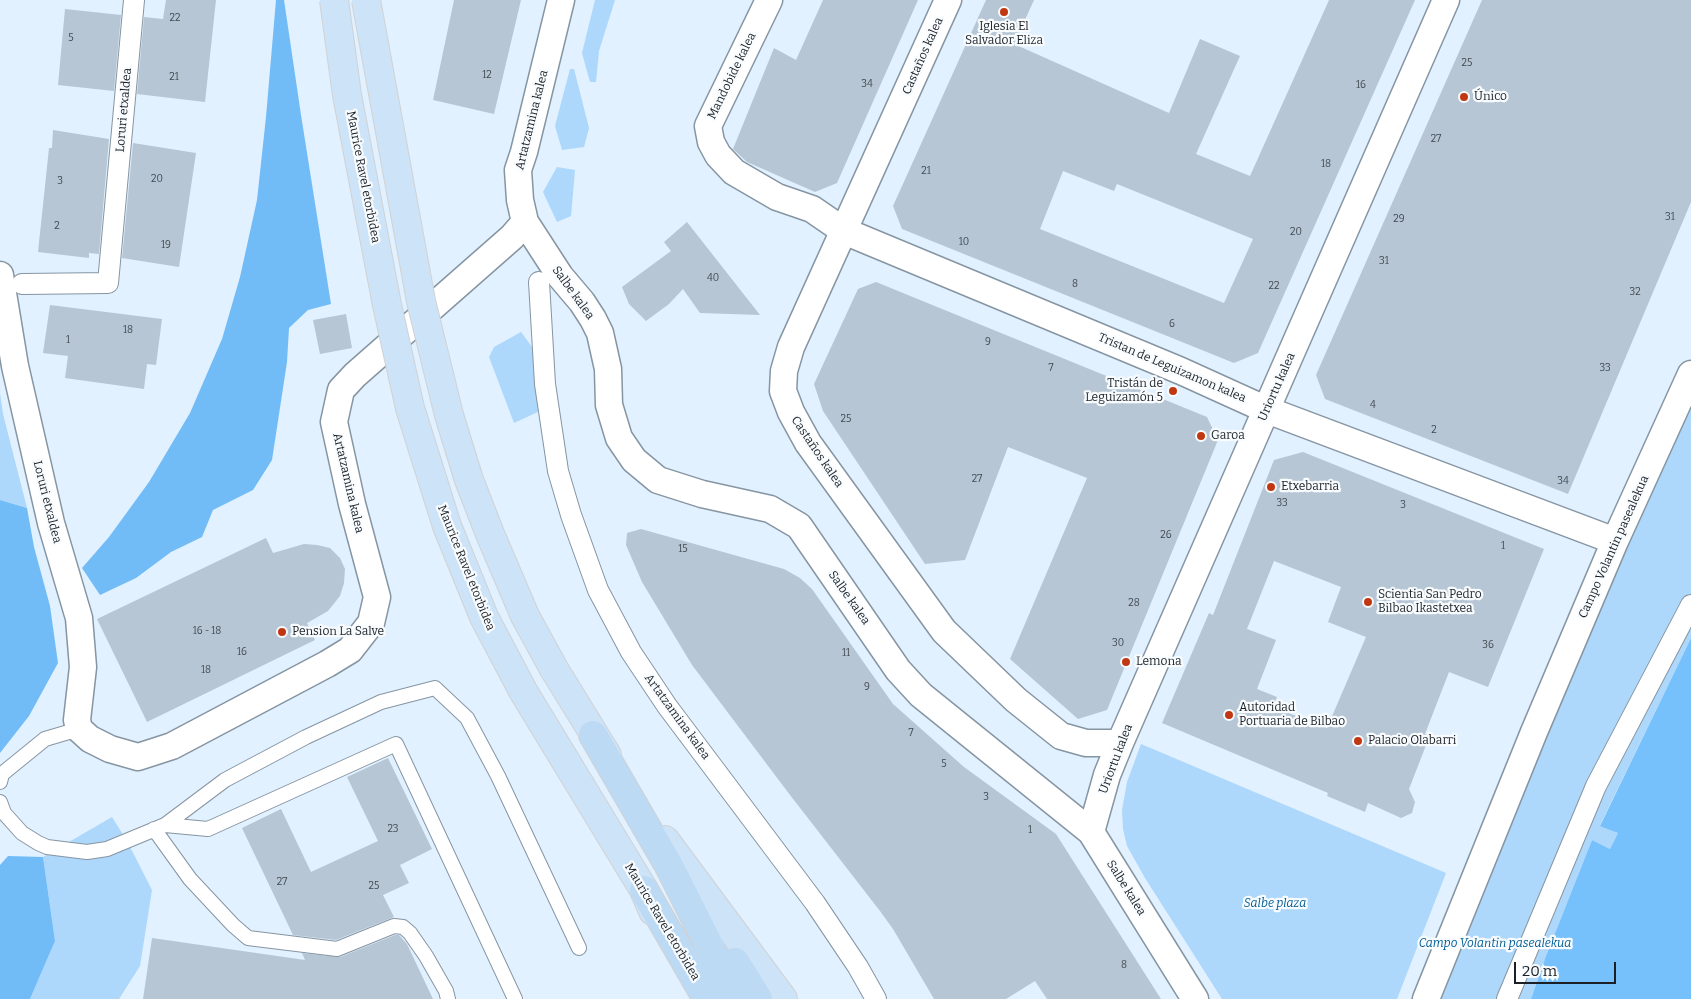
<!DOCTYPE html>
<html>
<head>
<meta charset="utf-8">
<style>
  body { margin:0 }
  #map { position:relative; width:1691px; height:999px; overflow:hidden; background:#e1f1ff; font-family:Bitter,serif }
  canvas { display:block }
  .scale { position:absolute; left:1514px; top:962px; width:102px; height:22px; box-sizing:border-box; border:2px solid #1a2025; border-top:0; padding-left:6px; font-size:15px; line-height:18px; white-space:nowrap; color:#1a2025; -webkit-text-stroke:4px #f9fcff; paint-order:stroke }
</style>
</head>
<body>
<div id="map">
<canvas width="1691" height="999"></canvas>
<div class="scale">20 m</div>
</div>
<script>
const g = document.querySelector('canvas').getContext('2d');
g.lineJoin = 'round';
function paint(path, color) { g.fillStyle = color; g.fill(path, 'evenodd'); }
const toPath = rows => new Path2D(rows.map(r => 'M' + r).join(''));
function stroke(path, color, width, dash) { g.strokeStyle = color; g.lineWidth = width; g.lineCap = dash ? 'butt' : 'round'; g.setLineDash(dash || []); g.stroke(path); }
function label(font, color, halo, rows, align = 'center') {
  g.font = font + ' Bitter,serif'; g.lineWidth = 4.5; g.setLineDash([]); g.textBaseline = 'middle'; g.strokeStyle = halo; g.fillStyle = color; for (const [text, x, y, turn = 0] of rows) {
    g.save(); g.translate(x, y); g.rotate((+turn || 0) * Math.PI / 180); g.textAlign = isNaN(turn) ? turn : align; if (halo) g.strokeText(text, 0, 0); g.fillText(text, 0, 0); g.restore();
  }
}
paint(toPath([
  [595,0,615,0,599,51,596,82,590,82,582,53],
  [570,69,574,69,589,128,584,147,562,150,555,126],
  [557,167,575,170,571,216,557,222,543,192],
  [521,332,535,351,540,411,514,423,489,357,494,347],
  [1691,377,1691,638,1600,825,1618,833,1610,849,1592,840,1546,956,1531,999,1411,999,1544,711],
  [0,393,3,414,27,508,0,500],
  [1141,744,1446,873,1397,999,1222,999,1145,878,1127,846,1123,829,1122,810,1127,782],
  [112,817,127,841,152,890,140,966,119,999,30,999,55,941,43,857]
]), '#add7fb');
paint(toPath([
  [276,0,284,0,301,115,331,304,308,310,289,328,287,362,272,460,253,490,213,510,202,537,171,552,136,578,100,595,82,568,109,537,149,482,190,413,222,339,240,277,257,200,266,117],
  [0,500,27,508,34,547,50,606,58,663,29,716,0,753],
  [8,856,43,857,55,941,30,999,0,999,0,865]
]), '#71bbf7');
paint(toPath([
  [1691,638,1691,999,1531,999,1546,956,1592,840,1610,849,1618,833,1600,826]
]), '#76c0fc');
paint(toPath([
  [166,0,216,0,205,102,137,94,144,17,163,19],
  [454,0,521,0,494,114,433,100],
  [823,0,918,0,837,183,815,192,747,162,733,149,774,48,796,60],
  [986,0,1034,0,1014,44,1169,113,1200,39,1240,56,1196,154,1250,176,1329,0,1415,0,1258,353,1234,363,902,229,893,206],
  [1063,171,1114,191,1117,184,1253,239,1224,303,1040,229],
  [1482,0,1691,0,1691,202,1568,494,1325,399,1316,375],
  [65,9,121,15,114,91,58,85],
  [53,130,109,139,99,254,89,253,89,258,38,252,49,148,52,148],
  [133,143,196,153,179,267,122,258],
  [687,222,760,315,700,313,683,289,669,304,646,321,629,304,622,287,671,251,664,242],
  [876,282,1207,417,1218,440,1107,710,1078,719,1010,659,1087,478,1008,447,965,560,925,564,823,411,814,384,858,289],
  [50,305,162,319,156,365,147,364,144,389,65,378,68,356,43,353],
  [346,314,352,348,320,354,313,320],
  [1303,452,1544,549,1488,687,1449,672,1425,734,1430,735,1409,789,1415,802,1412,813,1401,818,1368,803,1365,812,1327,796,1328,793,1162,723,1209,613,1213,615,1274,460],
  [1274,561,1341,587,1328,622,1366,637,1327,728,1273,707,1277,697,1257,689,1276,640,1247,629],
  [641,529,784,569,800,578,812,589,893,704,964,767,1056,834,1161,999,1047,999,1035,981,1006,999,934,999,893,929,880,911,790,795,692,665,642,582,626,545,627,533],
  [266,538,273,553,304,544,317,545,330,548,340,558,345,569,344,583,340,596,328,611,307,623,315,640,147,722,97,619],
  [388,758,432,849,400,865,409,883,383,895,394,917,336,940,293,935,242,828,281,809,311,872,378,841,347,777],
  [395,935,399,935,407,944,433,999,143,999,152,938,305,960,302,953,340,957]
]), '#b6c6d4');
const service = toPath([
  [0,782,2,774,45,739,79,729],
  [0,802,4,813,22,833,38,843,47,847,87,852,107,849,165,825,225,780,306,737,381,702,435,688,467,718,498,776,579,948],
  [165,825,208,829,396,744,515,999],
  [154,829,190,879,233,925,248,938,337,949,394,926,403,927,410,933,426,956,446,991,448,999]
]);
const pedestrian = toPath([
  [539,282,545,384,558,471,571,515,598,590,631,652,667,706,815,903,858,967,876,999],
  [22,284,108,283,134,0],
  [1507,999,1596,786,1691,605]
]);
const minor = toPath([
  [561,0,524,152,518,170,520,200,525,222,560,276,582,302,593,319,600,333,608,369,609,405,619,438,634,460,658,480,702,494,770,509,799,526,898,670,921,695,1091,832,1195,999],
  [769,0,708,126,711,142,718,155,734,172,777,197,812,209,844,231,1181,371,1267,410,1615,541],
  [948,0,791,347,784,371,783,391,791,412,808,443,944,631,1016,700,1061,736,1086,743,1120,743],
  [0,275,15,366,51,523,79,618,83,667,77,720,79,729,90,739,110,749,138,757,172,746,327,664,350,650,371,623,377,597,352,504,334,422,341,390,355,375,512,237,525,222],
  [1091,832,1107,775,1120,743,1446,0],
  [1426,999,1534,732,1615,541,1691,374]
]);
const primary = toPath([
  [554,669,607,755],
  [523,691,644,890,653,911],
  [665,840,783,999]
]);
const trunk = toPath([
  [593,735,669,866,736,999],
  [644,890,707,999],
  [735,962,758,999]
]);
stroke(service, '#8695a2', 16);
stroke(pedestrian, '#8695a2', 22);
stroke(minor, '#8695a2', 29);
stroke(primary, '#d1d2d3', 30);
stroke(trunk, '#d1d2d3', 30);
stroke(service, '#fff', 14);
stroke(pedestrian, '#fff', 20);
stroke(minor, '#fff', 26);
stroke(primary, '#cde3f7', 28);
stroke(trunk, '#bcdaf4', 28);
const primaryBridge = toPath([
  [334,0,347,95,387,305,410,408,447,526,484,617,523,691],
  [366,0,421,301,449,415,469,480,490,534,525,616,554,669]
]);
stroke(primaryBridge, '#d1d2d3', 30, []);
stroke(primaryBridge, '#cde3f7', 28);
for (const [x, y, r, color] of [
  [1004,12,5,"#c13712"],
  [1464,97,5,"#c13712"],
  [1173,391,5,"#c13712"],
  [1201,436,5,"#c13712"],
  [1271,487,5,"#c13712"],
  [1368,602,5,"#c13712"],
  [282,632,5,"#c13712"],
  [1126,662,5,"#c13712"],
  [1229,715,5,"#c13712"],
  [1358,741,5,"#c13712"]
]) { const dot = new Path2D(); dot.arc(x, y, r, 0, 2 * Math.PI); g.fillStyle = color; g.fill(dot); stroke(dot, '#f9fcff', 2); }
label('10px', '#414a51', null, [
  ["22",175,18],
  ["5",71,38],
  ["25",1467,63],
  ["12",487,75],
  ["21",174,77],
  ["34",867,84],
  ["16",1361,85],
  ["27",1436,139],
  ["18",1326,164],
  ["21",926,171],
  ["20",157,179],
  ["3",60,181],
  ["31",1670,217],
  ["29",1399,219],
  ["2",57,226],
  ["20",1296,232],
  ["10",964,242],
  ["19",166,245],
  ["31",1384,261],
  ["40",713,278],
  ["8",1075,284],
  ["22",1274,286],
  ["32",1635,292],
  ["6",1172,324],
  ["18",128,330],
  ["1",68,340],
  ["9",988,342],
  ["7",1051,368],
  ["33",1605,368],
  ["4",1373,405],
  ["25",846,419],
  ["2",1434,430],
  ["27",977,479],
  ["34",1563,481],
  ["33",1282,503],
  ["3",1403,505],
  ["26",1166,535],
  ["1",1503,546],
  ["15",683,549],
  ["28",1134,603],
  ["16 - 18",207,631],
  ["30",1118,643],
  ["36",1488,645],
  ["16",242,652],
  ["11",846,653],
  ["18",206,670],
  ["9",867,687],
  ["7",911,733],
  ["5",944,764],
  ["3",986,797],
  ["23",393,829],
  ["1",1030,830],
  ["27",282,882],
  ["25",374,886],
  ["8",1124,965]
]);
label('12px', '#1a2025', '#f9fcff', [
  ["Iglesia El",1004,27,"center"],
  ["Salvador Eliza",1004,41,"center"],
  ["Único",1474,97],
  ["Tristán de",1163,384,"right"],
  ["Leguizamón 5",1163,398,"right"],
  ["Garoa",1211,436],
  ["Etxebarria",1281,487],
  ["Scientia San Pedro",1378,595],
  ["Bilbao Ikastetxea",1378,609],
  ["Pension La Salve",292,632],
  ["Lemona",1136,662],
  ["Autoridad",1239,708],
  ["Portuaria de Bilbao",1239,722],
  ["Palacio Olabarri",1368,741]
], 'left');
label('12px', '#1a2025', '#f9fcff', [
  ["Castaños kalea",923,56,-66],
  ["Mandobide kalea",732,76,-64],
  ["Loruri etxaldea",124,110,-85],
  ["Artatzamina kalea",532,120,-76],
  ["Maurice Ravel etorbidea",363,177,79],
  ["Salbe kalea",573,293,54],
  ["Tristan de Leguizamon kalea",1172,368,23],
  ["Uriortu kalea",1277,387,-66],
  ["Castaños kalea",817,452,56],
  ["Artatzamina kalea",348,483,77],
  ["Loruri etxaldea",47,502,76],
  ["Campo Volantin pasealekua",1614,547,-66],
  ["Maurice Ravel etorbidea",466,568,68],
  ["Salbe kalea",849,598,55],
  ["Artatzamina kalea",677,717,54],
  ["Uriortu kalea",1116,759,-69],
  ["Salbe kalea",1126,888,58],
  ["Maurice Ravel etorbidea",662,922,59]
]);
label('italic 12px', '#005c93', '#f9fcff', [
  ["Salbe plaza",1275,904],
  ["Campo Volantin pasealekua",1495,944]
]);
</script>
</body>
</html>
